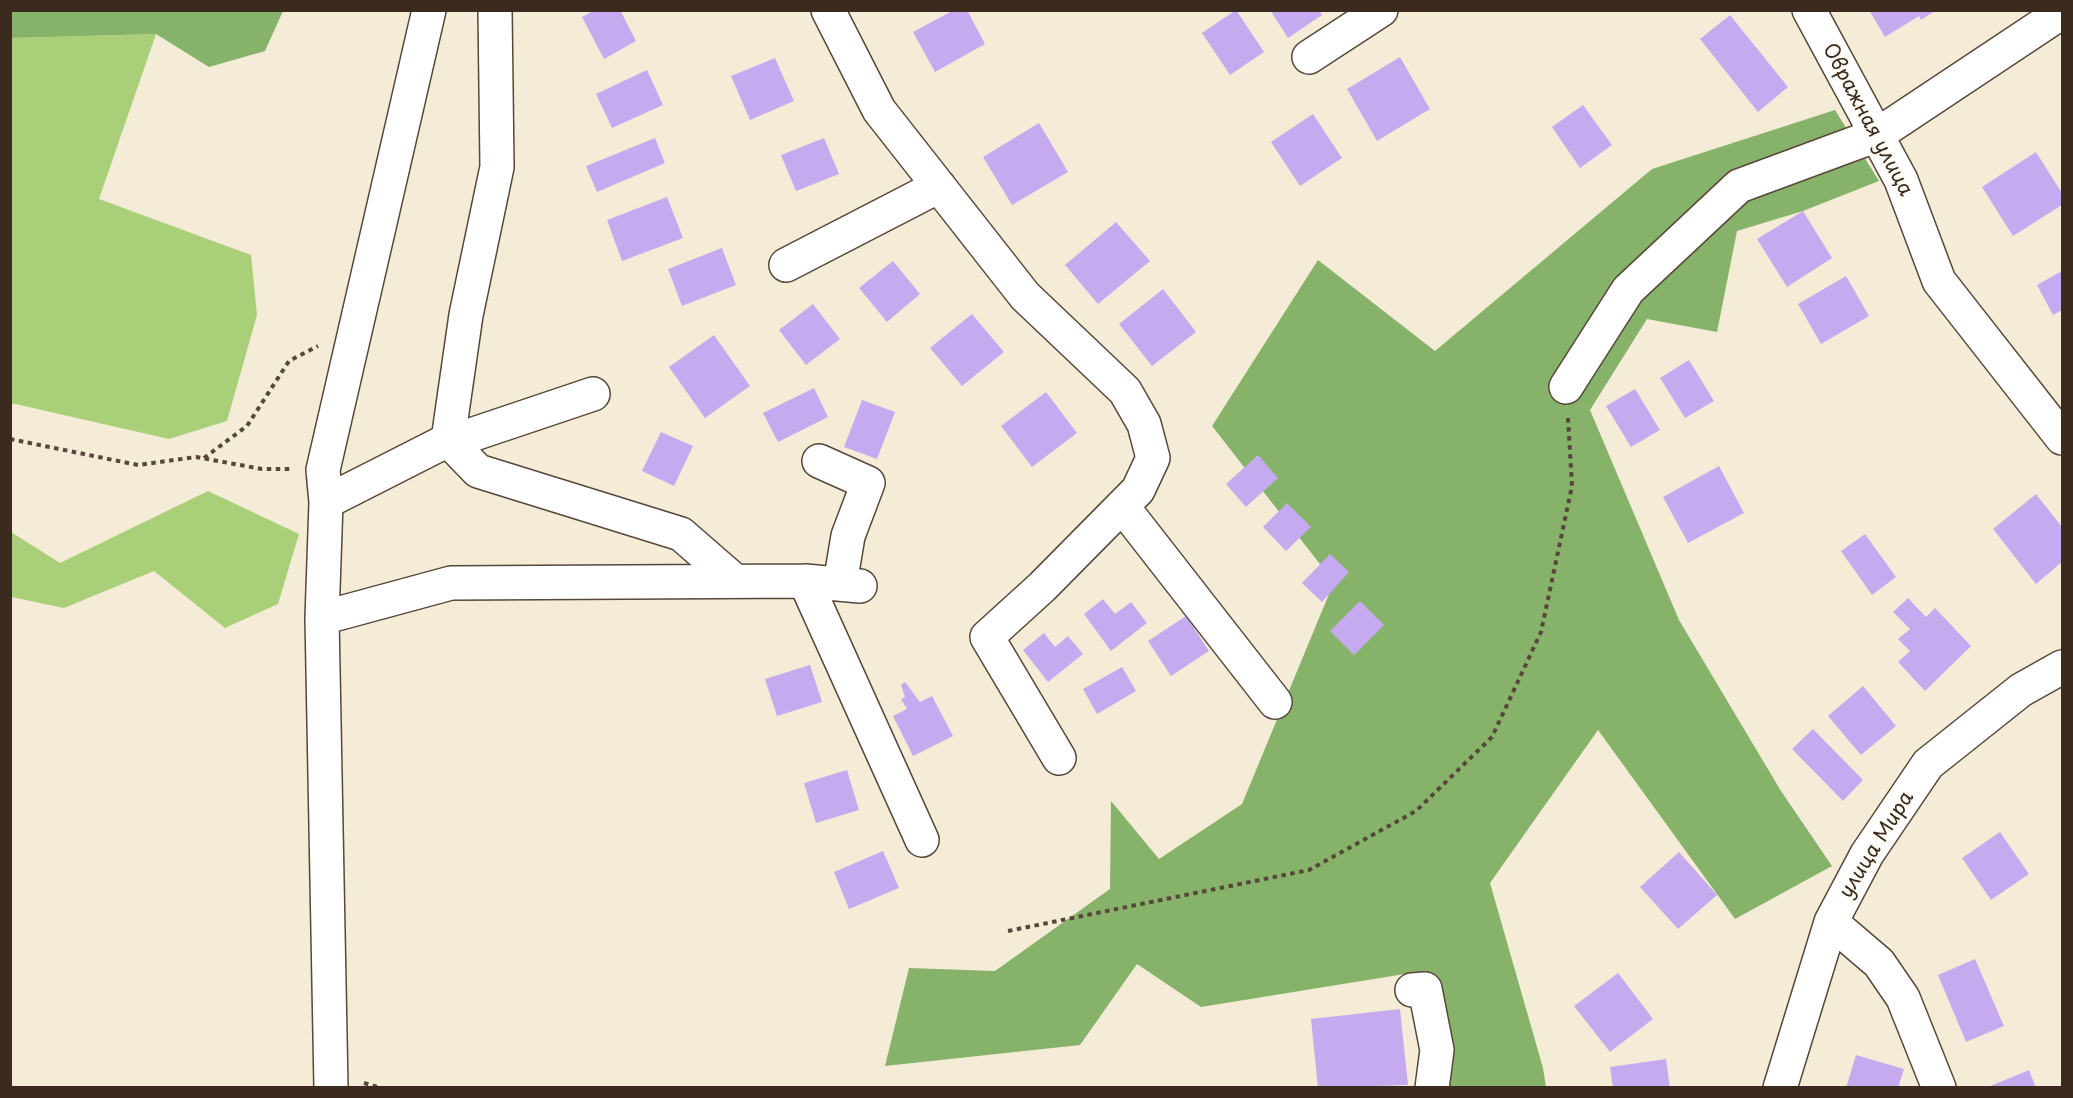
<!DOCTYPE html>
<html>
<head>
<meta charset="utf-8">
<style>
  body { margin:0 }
  #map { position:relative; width:2073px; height:1098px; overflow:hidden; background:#f5ecd8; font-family:"Playpen Sans",sans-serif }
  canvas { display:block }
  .frame { position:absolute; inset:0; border:12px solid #3b2a1e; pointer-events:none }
</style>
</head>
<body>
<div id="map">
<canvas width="2073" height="1098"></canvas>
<div class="frame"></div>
</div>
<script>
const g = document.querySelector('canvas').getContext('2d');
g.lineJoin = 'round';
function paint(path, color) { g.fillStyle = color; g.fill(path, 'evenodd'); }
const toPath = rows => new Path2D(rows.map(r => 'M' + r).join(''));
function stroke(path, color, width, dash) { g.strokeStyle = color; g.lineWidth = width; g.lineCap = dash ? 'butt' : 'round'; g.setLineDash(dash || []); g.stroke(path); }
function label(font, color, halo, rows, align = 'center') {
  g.font = font + ' "Playpen Sans",sans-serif'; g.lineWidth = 5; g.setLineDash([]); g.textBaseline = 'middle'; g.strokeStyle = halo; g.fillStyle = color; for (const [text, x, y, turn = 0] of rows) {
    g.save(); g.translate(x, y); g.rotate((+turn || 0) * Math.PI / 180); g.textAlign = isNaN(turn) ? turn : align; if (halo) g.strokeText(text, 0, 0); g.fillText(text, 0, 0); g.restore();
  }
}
paint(toPath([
  [156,34,99,199,251,255,257,315,227,421,169,439,11,403,10,38],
  [208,491,299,534,278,604,225,628,154,571,64,608,11,597,11,532,60,563]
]), '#a9cf79');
paint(toPath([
  [10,11,11,10,283,11,265,51,209,67,156,34,11,38],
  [1835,110,1879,181,1803,211,1737,231,1717,332,1647,319,1590,410,1679,620,1781,791,1832,866,1735,919,1598,730,1490,883,1543,1068,1546,1087,1440,1087,1417,972,1201,1007,1137,964,1080,1045,885,1066,909,968,995,971,1110,889,1111,801,1159,859,1242,804,1334,582,1212,426,1318,260,1435,351,1652,169]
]), '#86b269');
paint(toPath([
  [595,10,620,10,636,41,604,59,582,17],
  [954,10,967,10,985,44,935,72,913,32],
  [1236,10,1264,52,1230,75,1202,33],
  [1270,10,1319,10,1322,15,1288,38],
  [1869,10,1936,10,1921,20,1919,16,1885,37],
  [1730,15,1788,87,1758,112,1700,39],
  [1400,57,1430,109,1377,141,1347,89],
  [775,58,794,101,750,120,731,76],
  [647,70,663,105,612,128,596,94],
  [1583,105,1612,145,1580,168,1552,127],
  [1313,114,1342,158,1300,186,1271,142],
  [1039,123,1068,172,1012,205,983,157],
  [655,138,665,163,597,192,586,166],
  [824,138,839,174,796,191,781,155],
  [2036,152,2062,193,2062,205,2013,236,1982,187],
  [667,197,683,238,622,261,607,220],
  [1803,211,1832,258,1787,287,1757,239],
  [1116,222,1150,261,1098,304,1065,265],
  [722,248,736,285,682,306,668,269],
  [893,261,920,294,887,322,859,288],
  [2062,271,2062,310,2053,315,2037,285],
  [1846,276,1869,316,1821,344,1798,304],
  [1163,289,1196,332,1152,366,1119,324],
  [813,304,840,339,806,365,779,330],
  [972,314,1004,352,962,386,930,348],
  [714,335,750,386,705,418,669,367],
  [1689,360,1714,401,1685,418,1660,378],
  [814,388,828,417,778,442,763,413],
  [1635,389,1660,430,1631,447,1606,406],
  [1046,392,1077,433,1032,467,1001,426],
  [862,400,895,412,877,459,844,447],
  [661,432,693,446,674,486,642,471],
  [1258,455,1278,478,1246,507,1226,484],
  [1719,466,1744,513,1688,543,1663,497],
  [2036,494,2062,527,2062,562,2036,584,1993,529],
  [1287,503,1311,527,1286,551,1263,527],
  [1865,534,1896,577,1872,595,1841,551],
  [1330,554,1349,572,1322,602,1302,583],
  [1908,598,1926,617,1935,608,1971,646,1925,691,1898,662,1910,651,1898,639,1910,629,1893,612],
  [1103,599,1115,614,1131,602,1147,623,1111,651,1084,614],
  [1360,601,1384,625,1354,655,1330,631],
  [1186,616,1209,651,1171,676,1148,641],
  [1044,633,1055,647,1068,636,1083,654,1048,682,1023,650],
  [810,665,822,702,777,716,765,679],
  [1122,667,1136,691,1097,714,1083,689],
  [905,682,920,702,932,696,953,736,913,756,893,716,907,709,901,699,905,697,901,685],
  [1863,686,1896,726,1861,755,1828,716],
  [1813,729,1863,780,1843,801,1792,749],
  [847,770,859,810,816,823,804,783],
  [2000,832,2029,874,1991,900,1962,858],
  [883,851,899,888,849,909,834,872],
  [1679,852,1717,895,1678,929,1640,887],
  [1975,959,2004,1026,1966,1042,1938,975],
  [1618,973,1653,1019,1610,1052,1574,1006],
  [1400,1009,1408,1085,1318,1088,1311,1019],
  [1856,1055,1904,1069,1898,1088,1846,1088],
  [1666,1059,1670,1088,1613,1088,1610,1067],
  [2029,1070,2036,1088,1988,1088,1988,1087]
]), '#c6aaef');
const minor = toPath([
  [828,10,879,110,1025,296,1125,391,1144,424,1153,458,1138,490,1042,587,987,637,1059,758],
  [1809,10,1901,180,1939,281,2062,438],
  [1309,57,1381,10],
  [786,265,939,186],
  [1566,387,1628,290,1739,186,1877,135,2062,12],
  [448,440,478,471,681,534,735,581],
  [448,440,471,435,593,394],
  [819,461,868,483,848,536,840,584],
  [326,502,448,440,466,315,497,167,495,10],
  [1122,506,1275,702],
  [805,581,922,840],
  [322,618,451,583,805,581,860,586],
  [1831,922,1879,963,1903,998,1939,1088],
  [1412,990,1425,989,1437,1050,1432,1088],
  [331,1088,322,618,326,502,323,470,429,10],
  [1780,1088,1831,922,1867,854,1928,764,2021,690,2062,667]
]);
stroke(minor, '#57473a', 36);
stroke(toPath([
  [10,439,138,465,196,457,262,469,291,469],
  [204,458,247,426,289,361,318,346],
  [1008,931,1309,870,1416,811,1492,737,1541,632,1572,486,1568,418],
  [364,1083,381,1088]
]), '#57473a', 4, [4.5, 4.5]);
stroke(minor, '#fff', 33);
label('20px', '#3b2a1e', '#fdfcf7', [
  ["Овражная улица",1867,120,62],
  ["улица Мира",1877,845,-58]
]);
</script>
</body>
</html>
